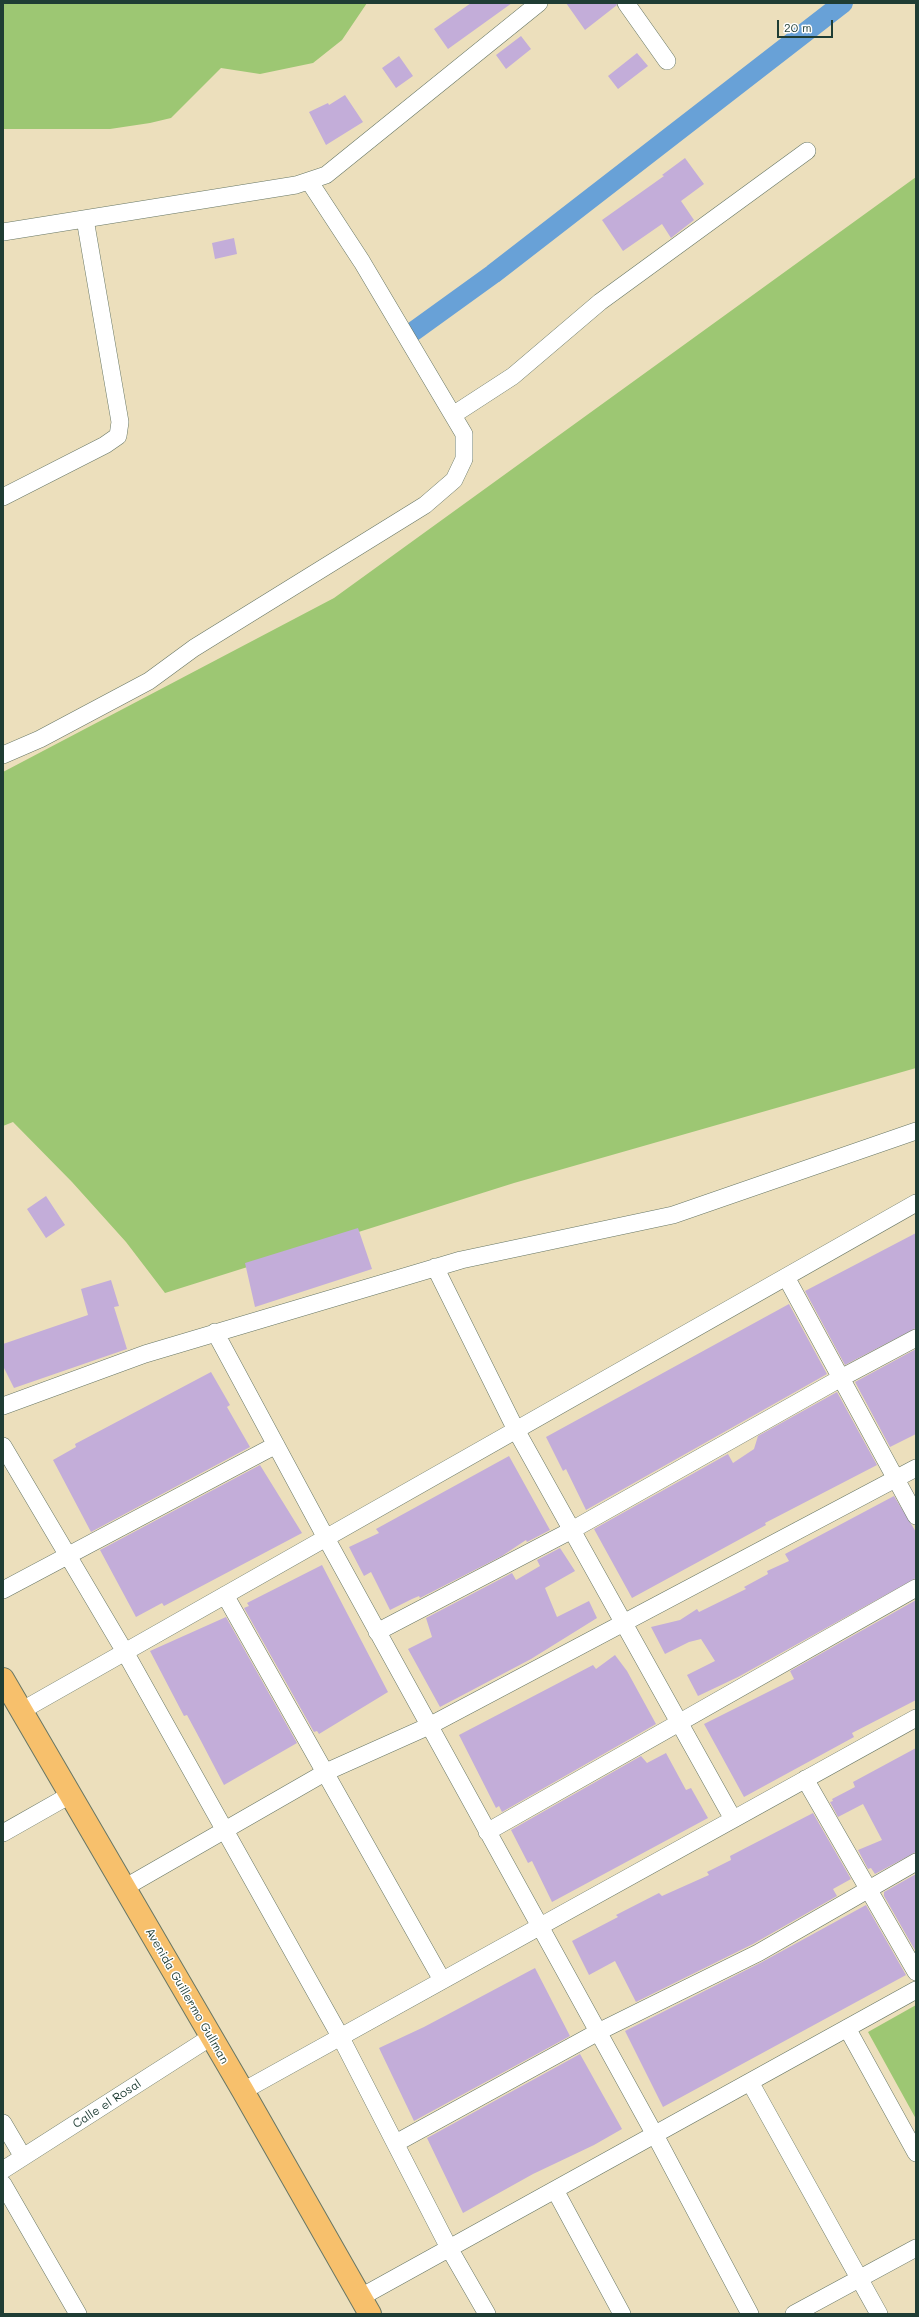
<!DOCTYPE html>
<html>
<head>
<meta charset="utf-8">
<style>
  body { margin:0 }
  #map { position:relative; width:919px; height:2317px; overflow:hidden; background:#ecdfbc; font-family:Mali,sans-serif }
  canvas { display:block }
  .frame { position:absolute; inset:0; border:4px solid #1f3d34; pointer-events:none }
  .scale { position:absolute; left:777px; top:20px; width:56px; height:18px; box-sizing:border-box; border:2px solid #1f3d34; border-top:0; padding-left:5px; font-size:12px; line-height:14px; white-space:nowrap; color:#1f3d34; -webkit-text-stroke:3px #fff; paint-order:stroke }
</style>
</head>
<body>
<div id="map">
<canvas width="919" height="2317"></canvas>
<div class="frame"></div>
<div class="scale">20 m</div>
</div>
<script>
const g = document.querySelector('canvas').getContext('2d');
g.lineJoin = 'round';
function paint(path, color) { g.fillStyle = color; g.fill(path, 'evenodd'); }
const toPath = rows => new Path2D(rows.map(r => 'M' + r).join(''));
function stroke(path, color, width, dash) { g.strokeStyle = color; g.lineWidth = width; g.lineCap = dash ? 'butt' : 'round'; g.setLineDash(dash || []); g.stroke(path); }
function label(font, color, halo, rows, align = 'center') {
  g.font = font + ' Mali,sans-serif'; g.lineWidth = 3; g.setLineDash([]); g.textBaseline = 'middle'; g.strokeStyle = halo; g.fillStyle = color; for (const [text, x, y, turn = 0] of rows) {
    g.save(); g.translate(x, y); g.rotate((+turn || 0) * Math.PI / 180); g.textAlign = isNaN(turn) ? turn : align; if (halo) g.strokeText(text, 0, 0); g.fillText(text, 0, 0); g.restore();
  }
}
paint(toPath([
  [3,3,367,3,342,40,313,63,260,74,221,68,171,118,150,123,110,129,3,129],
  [916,177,916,1068,514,1183,165,1293,126,1242,72,1182,13,1122,3,1126,3,772,334,598],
  [916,2005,916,2119,868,2032]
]), '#9dc773');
stroke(toPath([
  [414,331,493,274,843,3]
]), '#68a1d7', 20);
paint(toPath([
  [471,3,512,3,448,49,434,29],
  [566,3,616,3,617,5,585,30],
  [521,36,531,49,506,69,496,55],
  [637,53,648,66,618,89,608,76],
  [399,56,413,76,396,88,382,68],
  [345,95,363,122,326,145,309,112,328,103,329,105],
  [685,158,704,184,681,201,694,220,671,238,662,224,623,251,602,220,664,176,662,175],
  [234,238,237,254,215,259,212,243],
  [46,1196,65,1225,46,1238,27,1209],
  [358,1228,372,1269,255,1307,245,1263],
  [916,1233,916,1328,845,1365,805,1291],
  [111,1280,119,1306,114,1307,127,1349,14,1388,3,1366,3,1344,88,1315,81,1289],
  [789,1304,827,1374,586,1510,566,1469,563,1471,546,1437],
  [916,1349,916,1434,890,1447,855,1382],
  [211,1372,230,1405,227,1407,250,1447,91,1532,53,1460,76,1447,75,1444],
  [837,1392,877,1465,765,1523,766,1525,632,1598,594,1529,728,1454,733,1463,754,1449,758,1436],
  [509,1456,550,1530,527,1542,526,1540,502,1556,420,1598,419,1596,412,1599,390,1610,371,1572,364,1576,349,1547,379,1533,376,1529],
  [260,1465,302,1533,164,1606,162,1603,136,1617,100,1550],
  [894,1496,916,1532,916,1578,738,1677,698,1696,687,1675,715,1661,701,1639,689,1642,665,1654,651,1627,680,1620,697,1609,699,1612,746,1589,744,1587,768,1574,767,1571,789,1561,785,1554],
  [560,1548,575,1571,545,1588,557,1617,589,1601,597,1618,531,1659,440,1707,408,1649,432,1637,426,1618,512,1573,516,1580,540,1566,537,1560],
  [322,1565,388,1692,319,1734,317,1731,314,1732,244,1608,249,1606,247,1603],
  [916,1600,916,1700,852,1733,854,1737,744,1797,704,1724,794,1679,790,1671],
  [226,1617,297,1743,224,1785,201,1741,187,1715,184,1716,150,1651],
  [615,1655,627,1671,656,1724,502,1812,499,1806,496,1808,459,1735,593,1665,596,1669],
  [916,1748,916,1852,875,1874,871,1868,868,1869,858,1850,882,1840,863,1804,838,1817,830,1802,833,1801,832,1799,855,1787,853,1782],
  [666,1753,686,1790,691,1788,708,1818,552,1902,532,1861,528,1863,511,1830,641,1756,647,1763],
  [813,1813,851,1879,833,1889,837,1896,753,1944,636,2002,615,1961,589,1975,572,1941,618,1917,616,1915,659,1893,662,1896,709,1875,707,1872,731,1860,730,1856],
  [916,1874,916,1952,884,1896,884,1892],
  [866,1905,906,1975,663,2107,625,2031,762,1962],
  [535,1968,570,2036,414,2121,379,2048,424,2027],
  [580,2054,622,2129,594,2145,533,2174,463,2213,427,2138]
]), '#c3add9');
const minor = toPath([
  [626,3,667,61],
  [3,232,296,185,326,175,539,3],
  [453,415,513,376,600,302,807,151],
  [3,497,105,445,118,436,120,422,85,219],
  [3,755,40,739,149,681,194,648,425,505,454,480,464,459,464,434,362,262,309,181],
  [435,1267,516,1430,733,1819],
  [786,1277,916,1516],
  [215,1332,326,1538,655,2135,750,2314],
  [3,1406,145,1354,461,1260,673,1215,916,1131],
  [3,1446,125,1652,340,2036,449,2248,487,2314],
  [3,1590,276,1445],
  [225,1595,442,1980],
  [377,1632,572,1530,841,1378,916,1338],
  [21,1711,916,1203],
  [805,1779,916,1972],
  [487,1832,916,1588],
  [3,1833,70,1795],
  [124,1888,326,1772,429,1726,916,1468],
  [847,2028,916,2153],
  [750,2082,879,2314],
  [243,2091,916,1718],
  [3,2123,23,2157],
  [396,2143,598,2032,758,1953,916,1862],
  [3,2170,211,2037],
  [3,2184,78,2314],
  [555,2190,622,2314],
  [361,2297,916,1990],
  [794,2314,916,2248]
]);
const primary = toPath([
  [3,1679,243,2091,370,2314]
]);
stroke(minor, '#677664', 18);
stroke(primary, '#677664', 24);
stroke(minor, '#fff', 17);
stroke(primary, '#f7c06c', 22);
label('12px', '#1f3d34', '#fff', [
  ["Avenida Guillermo Gullman",187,1996,60],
  ["Calle el Rosal",107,2104,-33]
]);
</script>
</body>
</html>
